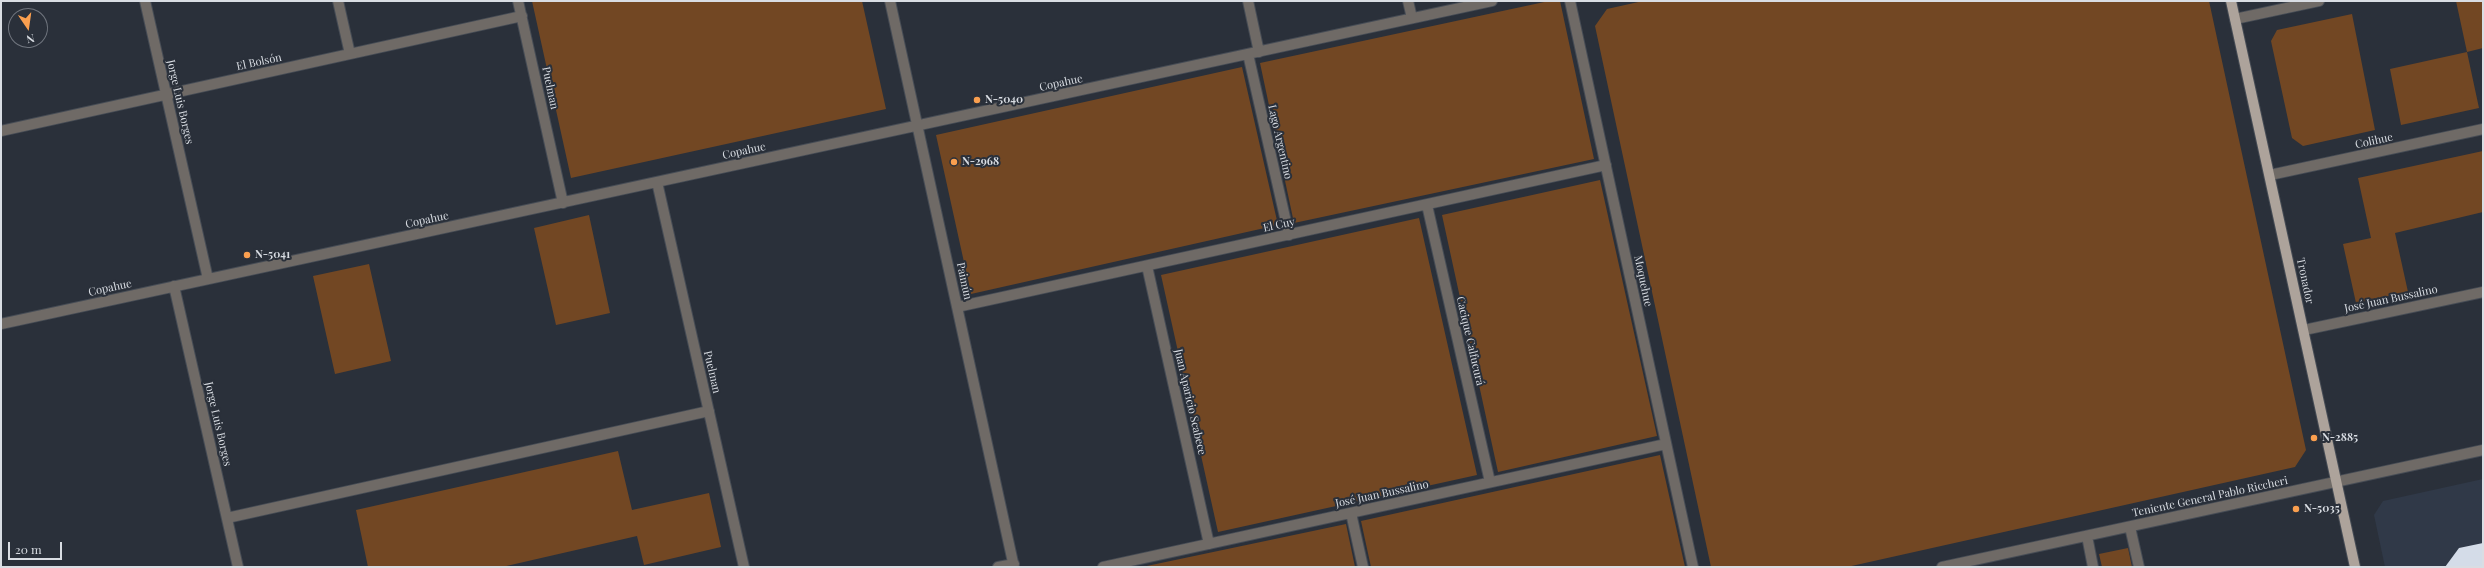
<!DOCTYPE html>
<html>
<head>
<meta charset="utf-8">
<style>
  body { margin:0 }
  #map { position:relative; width:2484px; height:568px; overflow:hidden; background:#2a303a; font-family:"Playfair Display",serif }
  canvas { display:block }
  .frame { position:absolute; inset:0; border:2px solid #d9dde3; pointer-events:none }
  .north { position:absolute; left:8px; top:8px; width:40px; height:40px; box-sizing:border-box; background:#2a303a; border:1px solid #70757e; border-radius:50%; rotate:167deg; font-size:11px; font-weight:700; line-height:16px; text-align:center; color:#d9dde3 }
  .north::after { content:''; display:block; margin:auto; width:14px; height:18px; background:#fa9f4f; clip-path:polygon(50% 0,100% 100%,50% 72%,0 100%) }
  .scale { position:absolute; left:8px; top:542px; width:54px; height:18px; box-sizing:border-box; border:2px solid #d9dde3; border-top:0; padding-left:5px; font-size:12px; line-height:14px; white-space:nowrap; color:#d9dde3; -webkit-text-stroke:3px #2a303a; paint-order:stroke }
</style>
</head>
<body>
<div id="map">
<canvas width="2484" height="568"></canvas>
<div class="frame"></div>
<div class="north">N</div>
<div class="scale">20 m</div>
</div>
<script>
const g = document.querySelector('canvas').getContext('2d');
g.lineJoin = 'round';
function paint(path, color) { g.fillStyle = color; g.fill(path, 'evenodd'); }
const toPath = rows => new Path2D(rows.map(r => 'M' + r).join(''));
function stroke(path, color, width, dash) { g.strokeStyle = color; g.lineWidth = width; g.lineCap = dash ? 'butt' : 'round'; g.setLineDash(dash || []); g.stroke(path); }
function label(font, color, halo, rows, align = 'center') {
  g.font = font + ' "Playfair Display",serif'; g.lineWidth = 4; g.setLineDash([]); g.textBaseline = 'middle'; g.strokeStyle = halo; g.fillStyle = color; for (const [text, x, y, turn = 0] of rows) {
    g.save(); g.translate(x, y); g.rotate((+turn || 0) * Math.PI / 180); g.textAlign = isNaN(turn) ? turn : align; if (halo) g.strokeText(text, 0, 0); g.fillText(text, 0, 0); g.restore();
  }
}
paint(toPath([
  [2483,479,2483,567,2385,567,2374,515,2383,501]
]), '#303948');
paint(toPath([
  [532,1,862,1,886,109,571,178],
  [1549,1,1560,1,1594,159,1294,223,1260,63],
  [1643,1,2209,1,2306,450,2295,467,1847,567,1711,567,1595,26,1607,9],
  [2456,1,2483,1,2483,48,2467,52,2479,108,2401,125,2390,69,2467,52],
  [2352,14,2375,130,2303,146,2292,138,2271,41,2277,30],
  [1242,67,1278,225,971,294,936,135],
  [2483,151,2483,212,2395,233,2408,292,2356,303,2343,244,2371,238,2358,178],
  [1600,180,1657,436,1498,472,1442,215],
  [589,215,610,313,556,325,534,228],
  [1419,218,1477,475,1218,532,1161,275],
  [369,264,391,361,335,374,313,276],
  [618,451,632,510,709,493,721,547,644,565,637,536,502,567,368,567,356,510],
  [1660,455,1685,567,1371,567,1361,521],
  [1346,524,1355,567,1142,567],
  [2128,548,2132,567,2102,567,2099,554]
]), '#724723');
paint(toPath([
  [2483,543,2483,567,2445,567,2459,548]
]), '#d4dce8');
const minor = toPath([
  [145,1,208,279],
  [338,1,350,54],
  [518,1,563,203],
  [890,1,1014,567],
  [1248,1,1259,52],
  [1408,1,1412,18],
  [1570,1,1693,567],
  [2235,19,2319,1],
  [1248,54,1289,235],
  [1,131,522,16],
  [2270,175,2483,129],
  [657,182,744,567],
  [1427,205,1490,482],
  [1147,266,1209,544],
  [174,286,238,567],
  [957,307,1606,165],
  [1,324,1492,1],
  [2304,330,2483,292],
  [1351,513,1363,567],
  [227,518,709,411],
  [2130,527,2139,567],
  [2087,536,2093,567],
  [998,567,1014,564],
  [1103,567,1666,444],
  [1942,567,2483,450]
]);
const major = toPath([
  [2231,1,2355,567]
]);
stroke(minor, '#464c55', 12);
stroke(major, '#464c55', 12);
stroke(minor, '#6f6a66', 10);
stroke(major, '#ada39b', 10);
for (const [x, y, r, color] of [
  [977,100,4,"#fa9f4f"],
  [954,162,4,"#fa9f4f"],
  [247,255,4,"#fa9f4f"],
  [2314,438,4,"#fa9f4f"],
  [2296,509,4,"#fa9f4f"]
]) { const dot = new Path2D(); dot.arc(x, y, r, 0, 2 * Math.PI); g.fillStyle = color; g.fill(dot); stroke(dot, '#2a303a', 1.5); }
label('11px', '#d9dde3', '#2a303a', [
  ["El Bolsón",259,62,-12],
  ["Copahue",1061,83,-12],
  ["Puelman",550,88,78],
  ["Jorge Luis Borges",180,102,77],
  ["Colihue",2374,141,-12],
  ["Lago Argentino",1280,142,77],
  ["Copahue",744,151,-12],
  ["Copahue",427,220,-12],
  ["El Cuy",1279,225,-12],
  ["Paimún",964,281,78],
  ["Moquehue",1643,281,78],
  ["Tronador",2305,281,78],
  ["Copahue",110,288,-12],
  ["José Juan Bussalino",2391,299,-12],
  ["Cacique Calfucurá",1470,341,77],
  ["Puelman",712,372,77],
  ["Juan Aparicio Scabece",1190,402,77],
  ["Jorge Luis Borges",218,424,77],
  ["José Juan Bussalino",1382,494,-12],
  ["Teniente General Pablo Riccheri",2210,497,-12]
]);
label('bold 11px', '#d9dde3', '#2a303a', [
  ["N-5040",985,100],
  ["N-2968",962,162],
  ["N-5041",255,255],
  ["N-2885",2322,438],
  ["N-5035",2304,509]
], 'left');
</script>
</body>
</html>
